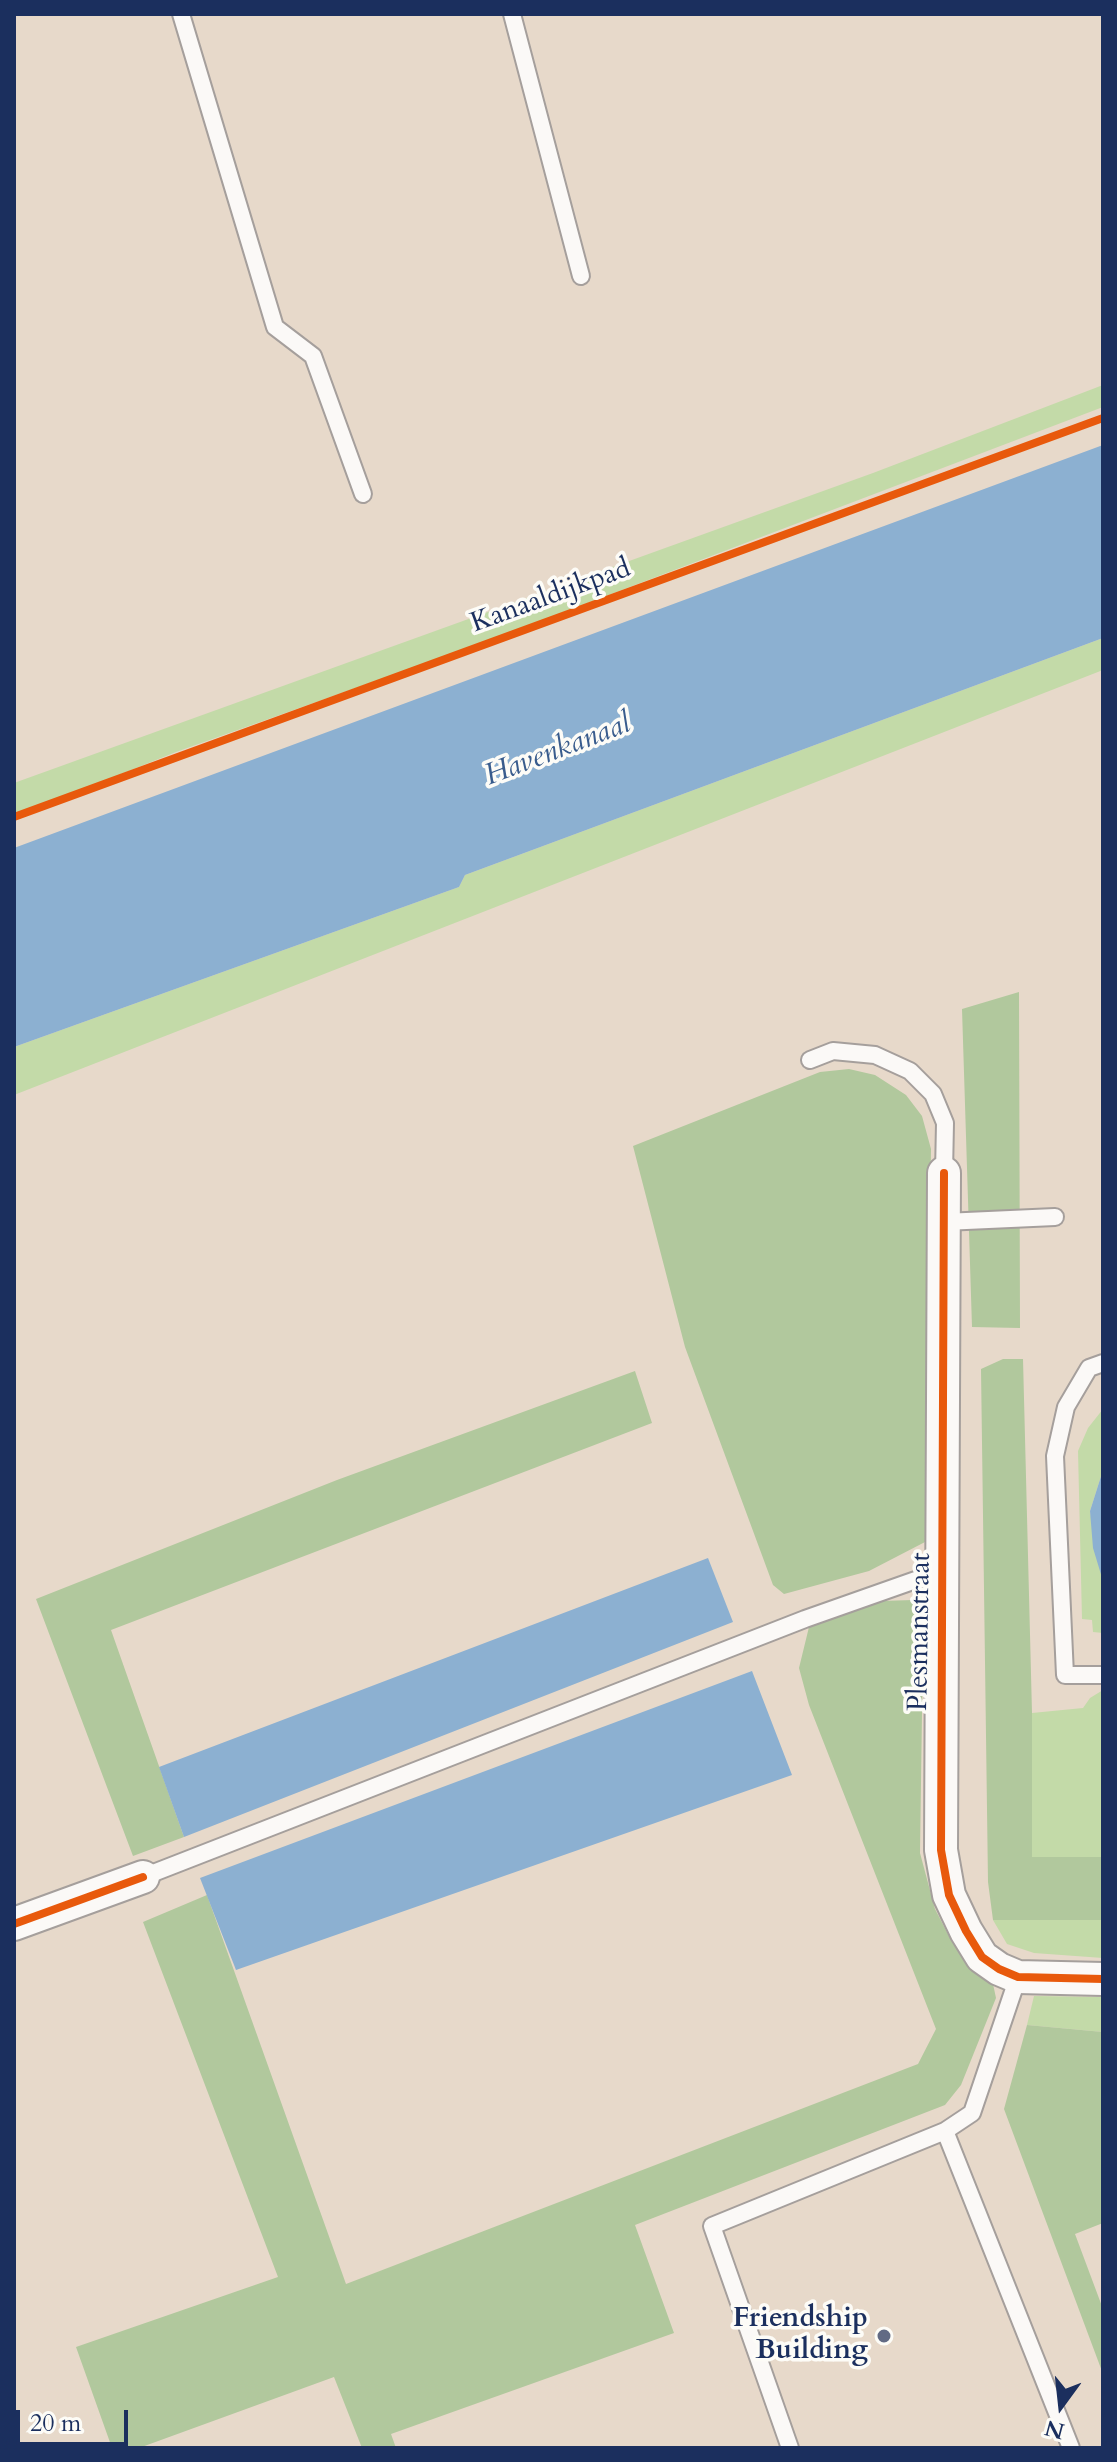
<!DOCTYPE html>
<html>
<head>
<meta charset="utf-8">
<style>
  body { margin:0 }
  #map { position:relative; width:1117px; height:2462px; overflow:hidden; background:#e7d9ca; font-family:Cardo,serif }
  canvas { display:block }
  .frame { position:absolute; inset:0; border:16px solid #1b2f5e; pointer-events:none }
  .north { position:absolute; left:1021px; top:2366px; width:80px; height:80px; -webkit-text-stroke:6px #fdfcf7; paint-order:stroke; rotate:195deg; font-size:22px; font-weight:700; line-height:32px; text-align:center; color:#1b2f5e }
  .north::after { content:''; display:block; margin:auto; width:28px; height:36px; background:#1b2f5e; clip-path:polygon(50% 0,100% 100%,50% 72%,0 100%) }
  .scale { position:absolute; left:16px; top:2410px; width:112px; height:36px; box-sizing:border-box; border:4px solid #1b2f5e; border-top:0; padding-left:10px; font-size:24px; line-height:28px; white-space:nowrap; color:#1b2f5e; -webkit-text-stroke:6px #fdfcf7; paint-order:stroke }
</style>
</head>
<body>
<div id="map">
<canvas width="1117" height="2462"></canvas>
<div class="frame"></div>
<div class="north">N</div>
<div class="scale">20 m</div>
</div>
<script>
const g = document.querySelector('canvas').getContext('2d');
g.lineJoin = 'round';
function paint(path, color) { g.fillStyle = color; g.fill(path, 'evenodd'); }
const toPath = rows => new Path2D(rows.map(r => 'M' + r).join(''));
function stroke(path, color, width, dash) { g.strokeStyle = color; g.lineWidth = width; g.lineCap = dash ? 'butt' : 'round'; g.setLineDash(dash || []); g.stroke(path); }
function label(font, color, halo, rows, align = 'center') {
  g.font = font + ' Cardo,serif'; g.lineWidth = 7; g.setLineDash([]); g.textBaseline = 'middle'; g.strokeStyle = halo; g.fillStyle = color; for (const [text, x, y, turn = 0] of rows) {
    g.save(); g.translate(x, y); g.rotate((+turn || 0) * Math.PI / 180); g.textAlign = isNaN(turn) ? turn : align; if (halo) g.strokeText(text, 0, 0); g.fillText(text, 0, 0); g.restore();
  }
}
paint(toPath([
  [1103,385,1103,407,493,639,176,752,14,817,14,783,873,473],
  [1103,638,1103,670,14,1095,14,1047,459,887,465,875],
  [1103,1409,1103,1470,1090,1511,1103,1581,1103,1633,1093,1632,1092,1620,1082,1619,1078,1451,1088,1428],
  [1103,1690,1103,1857,1032,1857,1032,1713,1083,1708,1090,1698],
  [993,1920,1103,1920,1103,1958,1034,1953,1007,1944],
  [1034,1996,1103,1997,1103,2032,1027,2025]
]), '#c3daa8');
paint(toPath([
  [1019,992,1020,1328,972,1327,962,1009],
  [849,1069,875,1075,906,1095,922,1116,931,1149,925,1542,869,1571,784,1594,773,1585,685,1347,633,1146,820,1072],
  [1003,1359,1023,1359,1032,1713,1032,1857,1103,1857,1103,1920,993,1920,988,1882,981,1369],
  [635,1371,652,1423,111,1630,184,1837,133,1856,36,1599,337,1480],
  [913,1600,923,1642,920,1853,935,1909,951,1940,968,1963,993,1984,996,1998,961,2085,945,2105,635,2225,674,2333,391,2434,396,2448,362,2448,334,2377,139,2448,112,2448,76,2347,278,2277,143,1922,207,1895,346,2284,918,2064,936,2029,809,1705,799,1668,809,1627,826,1618,881,1601],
  [1027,2025,1103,2032,1103,2223,1075,2234,1103,2309,1103,2374,1004,2109]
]), '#b1c89d');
paint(toPath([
  [1103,445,1103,638,465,875,459,887,14,1047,14,848],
  [1103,1470,1103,1581,1093,1548,1090,1511],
  [708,1558,733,1622,184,1837,159,1767],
  [752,1671,792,1775,236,1970,200,1878]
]), '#8cb0d1');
const service = toPath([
  [181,14,275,327,313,356,363,494],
  [512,14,581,276],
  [810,1060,833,1051,875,1055,910,1071,933,1094,945,1123,944,1173],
  [944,1222,1055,1217],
  [1103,1363,1089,1368,1066,1407,1055,1456,1065,1675,1103,1675],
  [143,1877,805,1619,944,1570],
  [945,2131,972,2113,1018,1977],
  [790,2448,712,2226,945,2131,1071,2448]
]);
const minor = toPath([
  [944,1173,941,1850,949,1895,966,1931,982,1957,999,1969,1018,1977,1103,1979],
  [14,1924,143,1877]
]);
stroke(service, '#a59f9c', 20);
stroke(minor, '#a59f9c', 36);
stroke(service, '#fbf9f7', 16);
stroke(minor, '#fbf9f7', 32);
stroke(toPath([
  [14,817,1103,418],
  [944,1173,941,1850,949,1895,966,1931,982,1957,999,1969,1018,1977,1103,1979],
  [14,1924,143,1877]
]), '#e8590c', 8);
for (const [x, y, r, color] of [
  [884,2336,8,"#626a84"]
]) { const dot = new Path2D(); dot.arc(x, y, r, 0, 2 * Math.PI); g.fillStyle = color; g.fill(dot); stroke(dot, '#fdfcf7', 3); }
label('28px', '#1b2f5e', '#fdfcf7', [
  ["Kanaaldijkpad",551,597,-20],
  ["Plesmanstraat",921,1632,-89]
]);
label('bold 28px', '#1b2f5e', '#fdfcf7', [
  ["Friendship",868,2320],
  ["Building",868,2352]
], 'right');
label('italic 30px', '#395c8d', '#fdfcf7', [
  ["Havenkanaal",558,751,-21]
]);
</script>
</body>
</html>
